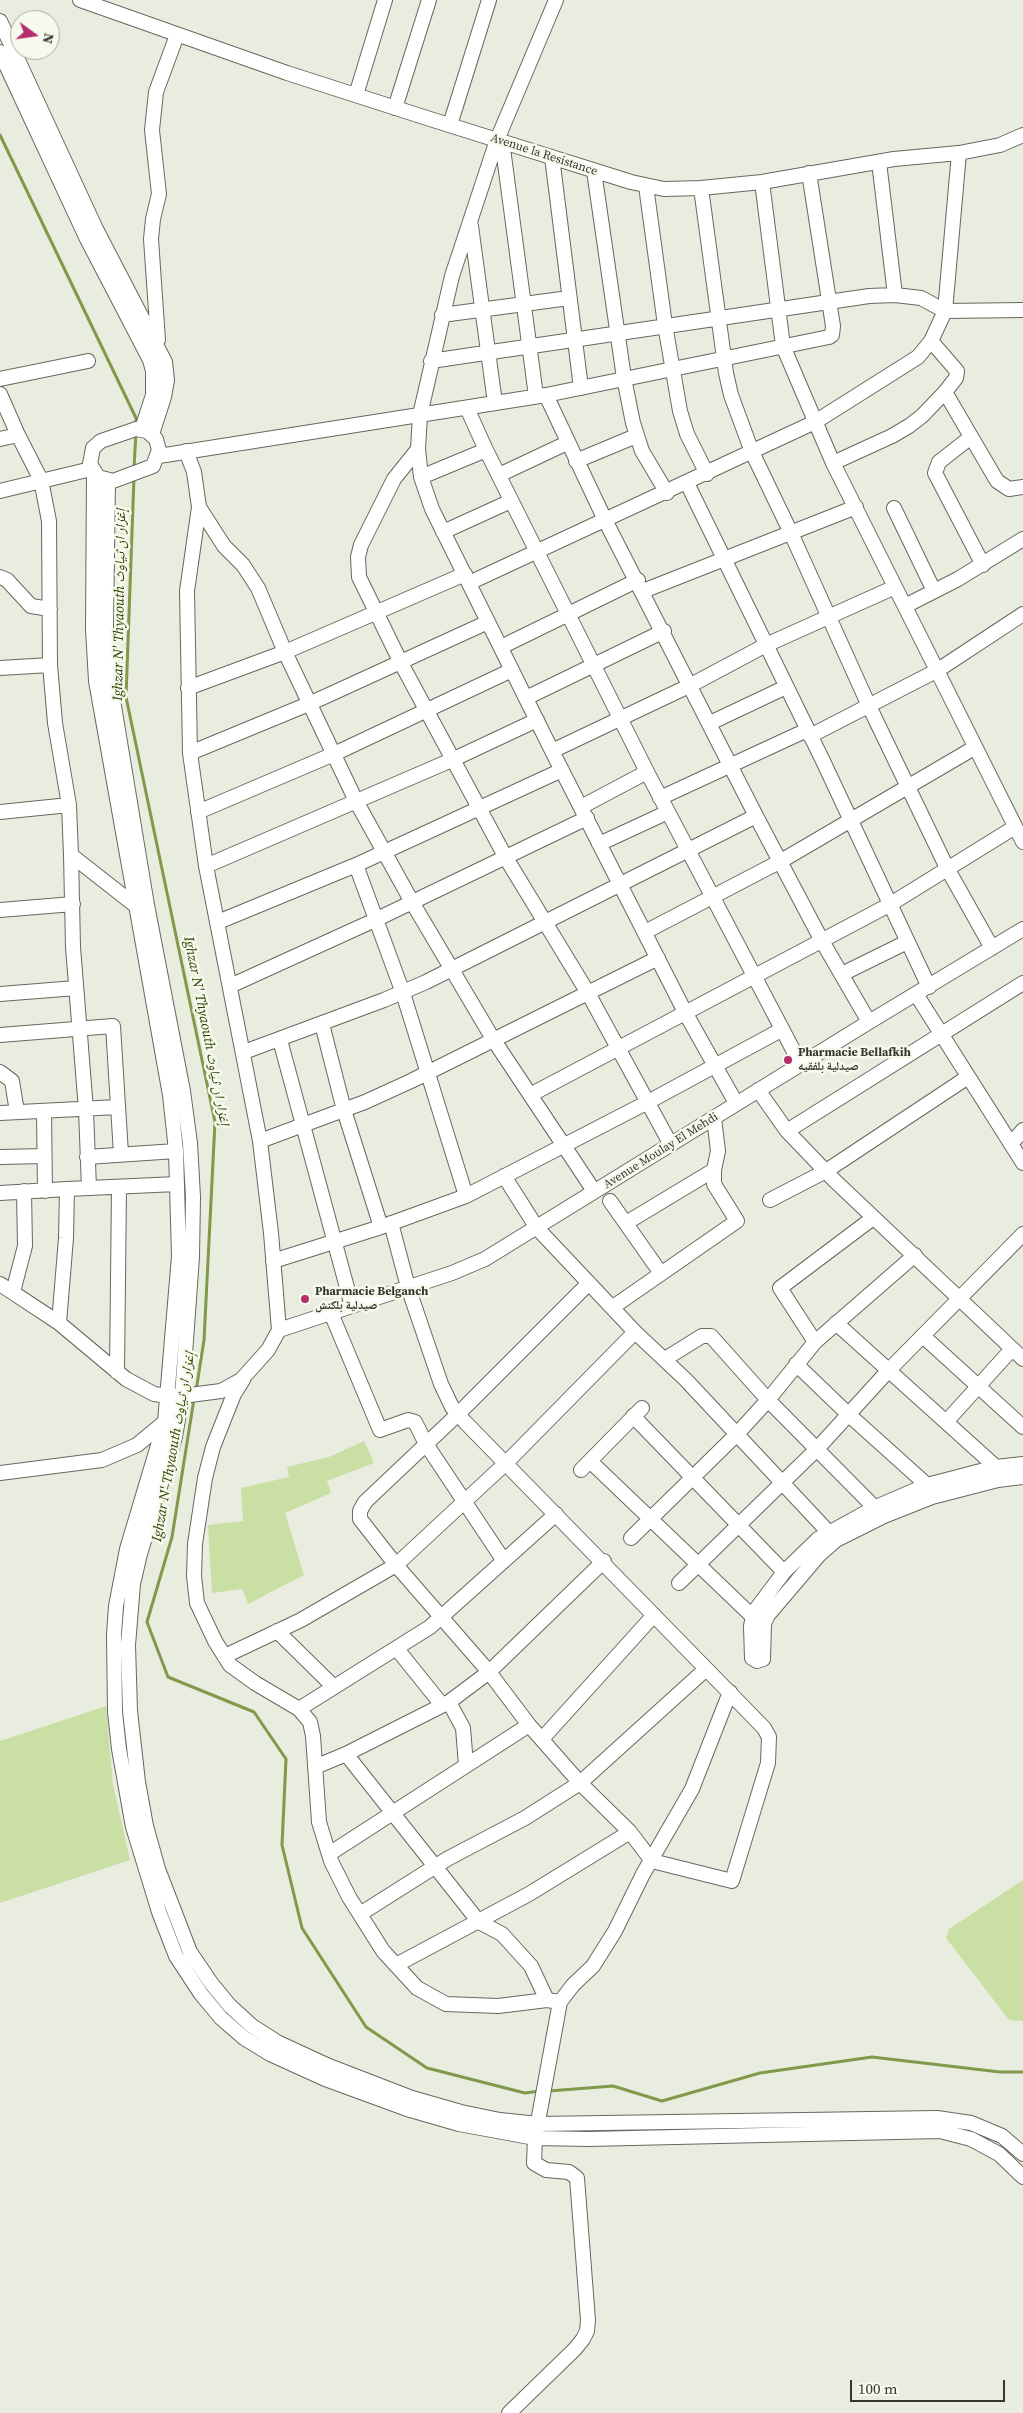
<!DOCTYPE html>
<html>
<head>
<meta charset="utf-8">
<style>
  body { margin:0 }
  #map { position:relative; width:1023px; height:2413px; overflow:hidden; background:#e8ede0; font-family:"Source Serif 4",serif }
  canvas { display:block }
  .north { position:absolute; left:10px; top:10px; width:50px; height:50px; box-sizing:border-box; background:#f5faed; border:1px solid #a8aca2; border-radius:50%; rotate:104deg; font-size:14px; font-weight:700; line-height:20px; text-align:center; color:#343631 }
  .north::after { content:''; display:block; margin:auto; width:18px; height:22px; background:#b62d6a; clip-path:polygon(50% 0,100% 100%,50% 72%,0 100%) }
  .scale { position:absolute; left:850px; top:2380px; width:155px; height:22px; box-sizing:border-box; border:2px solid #343631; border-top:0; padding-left:6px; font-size:15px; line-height:18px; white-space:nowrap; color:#343631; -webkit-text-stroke:4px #f5faed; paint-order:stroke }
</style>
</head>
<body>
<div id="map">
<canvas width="1023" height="2413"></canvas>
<div class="north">N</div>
<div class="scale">100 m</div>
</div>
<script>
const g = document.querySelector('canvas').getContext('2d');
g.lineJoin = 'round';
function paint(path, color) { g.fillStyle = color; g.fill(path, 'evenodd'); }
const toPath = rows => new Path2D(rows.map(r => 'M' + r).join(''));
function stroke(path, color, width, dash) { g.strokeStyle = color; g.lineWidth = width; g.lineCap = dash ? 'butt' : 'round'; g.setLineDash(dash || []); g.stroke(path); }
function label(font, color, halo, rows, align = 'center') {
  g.font = font + ' "Source Serif 4","Noto Naskh Arabic",serif'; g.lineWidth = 5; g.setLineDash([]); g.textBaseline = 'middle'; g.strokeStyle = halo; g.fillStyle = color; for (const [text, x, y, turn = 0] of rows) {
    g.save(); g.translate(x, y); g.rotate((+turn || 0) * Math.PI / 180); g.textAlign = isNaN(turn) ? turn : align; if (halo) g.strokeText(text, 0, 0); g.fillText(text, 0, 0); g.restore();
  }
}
paint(toPath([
  [364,1441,374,1463,327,1481,331,1493,285,1513,304,1575,248,1604,242,1589,212,1593,208,1525,243,1521,241,1488,289,1477,287,1467,329,1457],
  [106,1706,113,1784,130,1860,0,1903,0,1741],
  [1023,1880,1023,2021,1009,2020,946,1938,949,1929]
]), '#cadfa3');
stroke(toPath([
  [0,135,136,418,136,426],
  [134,468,136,432],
  [134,477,126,697,215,1122,204,1340,196,1391],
  [194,1399,172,1537,147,1622,168,1677,254,1712,286,1759,282,1845,302,1928,366,2027,427,2068,525,2093,540,2091],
  [549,2091,613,2086,662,2101,760,2073,872,2057,1000,2072,1023,2072]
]), '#81994a', 3);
const minor = toPath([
  [80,0,287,73,430,119,631,182,664,189,701,188,762,182,894,159,959,153,1000,145,1023,135],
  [556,0,497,140,452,276,420,415,418,449,421,477,432,509,552,751,686,1014,736,1103],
  [0,21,96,229,165,362,167,380,164,397,152,434],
  [0,52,86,237,150,360,153,371,153,395,142,429],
  [356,95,385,0],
  [395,108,429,0],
  [450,125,489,0],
  [502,141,536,396],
  [552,157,581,388],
  [879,162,895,295],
  [594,171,624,378,633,423,642,451,667,493],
  [762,182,783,346,833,463,1023,842],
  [646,186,665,325,680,411,687,434,707,474],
  [701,188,726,373,731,395,752,452,791,533,869,706,947,868,992,948],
  [471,226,495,403],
  [442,315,569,298],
  [158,340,151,239,153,219,159,194,152,130,156,92,177,35],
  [931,341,957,371,956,378,945,392],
  [431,361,869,296,895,295,921,298,945,311,1023,310],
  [0,379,88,361],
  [0,394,18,435,0,439],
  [546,395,605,520,756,816,822,941,869,1022],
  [467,408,486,450,647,772,801,1065],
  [136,429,147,431,156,439,159,450,153,466,113,481,98,477,90,464,93,448,101,441,136,429],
  [18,435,41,480,49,521,50,665,55,723,69,805,71,855,136,906],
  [971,437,939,462,935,473,983,565],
  [418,449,394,479,361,545,358,557,359,577,401,663,506,858,588,993,671,1145],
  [159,456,546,395,829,337,832,335,833,326,809,173],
  [576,461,636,436],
  [833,463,892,436,909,426,922,416,945,392,997,481,1009,489,1023,487],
  [94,474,93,629,96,681,170,1095,176,1151,179,1256,165,1422,127,1549,116,1606,114,1635,115,1712,119,1749,133,1827,159,1912,176,1956,201,1994,221,2018,244,2038,270,2054,325,2079,407,2109,459,2124,535,2138,588,2139,940,2131,971,2139,999,2154,1023,2177],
  [499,475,567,443],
  [421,477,486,450],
  [108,481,106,627,109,676,147,905,183,1091,190,1143,193,1197,192,1257,182,1396,175,1437,140,1554,133,1584,128,1645,130,1711,138,1782,146,1826,158,1869,190,1952,211,1983,230,2006,252,2026,277,2042,329,2066,412,2098,461,2112,500,2120,538,2124,937,2118,971,2123,1002,2136,1023,2154],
  [687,483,823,761,929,987],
  [0,491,91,469],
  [199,507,224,546,243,565,258,588,285,652,356,801,412,902,493,1039,594,1191],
  [894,508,934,591],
  [443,532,511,501],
  [0,577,7,580,31,606,50,609],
  [469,583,815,422,918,357,931,341,945,311,959,153],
  [643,591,856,507],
  [905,606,958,579,1023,539],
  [501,647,638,580],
  [0,668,50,665],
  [188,688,285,652,465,574],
  [526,698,664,631],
  [710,723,786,687],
  [810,736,938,670,1023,614],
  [552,751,691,685,766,645,895,587],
  [190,753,311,703,488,622],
  [660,798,807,730],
  [581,807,647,772],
  [0,812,69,805],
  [198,812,334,754,512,670],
  [599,844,668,812],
  [71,855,73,947,86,1110,89,1188],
  [356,865,403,993,466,1196],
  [206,866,454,759,537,720],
  [0,910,73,904],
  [218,922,356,865,562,770],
  [645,932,781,861,974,748],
  [842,974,907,942],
  [230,986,375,920,587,818],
  [0,994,76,988],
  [916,994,1023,1163],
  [322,1024,344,1110,381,1227],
  [0,1035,113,1026,121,1154],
  [280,1040,352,1306],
  [244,1052,384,1000,426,982,756,816],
  [0,1072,12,1081,17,1112],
  [758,1090,787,1131,834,1180,1023,1359],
  [530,1095,889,905,1015,827],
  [44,1111,45,1191],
  [0,1113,118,1107],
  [787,1131,1023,983],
  [260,1141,365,1102,411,1081,658,958],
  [1011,1144,1023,1130],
  [0,1157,44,1156],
  [87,1157,176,1151],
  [504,1176,537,1228,635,1332,686,1380,834,1538],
  [0,1193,67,1189],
  [770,1200,826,1171,968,1077],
  [610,1201,660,1272],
  [391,1223,408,1287,441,1384,452,1407,458,1414,465,1422,764,1728,769,1737,768,1763,732,1881,652,1861,630,1832,580,1783,529,1725,489,1672,396,1565,360,1519,360,1511,365,1502,458,1414,589,1283],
  [626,1223,714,1170],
  [273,1261,381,1227,466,1196,648,1102,781,1030],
  [0,1284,59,1323,126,1379,154,1394,169,1396,190,1395,221,1391,232,1385,241,1380,268,1350,279,1330,271,1233,260,1141,206,866,190,753,187,591,199,507,194,472,186,451],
  [13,1292,25,1246,24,1191],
  [613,1307,737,1221,714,1184,714,1170,718,1151,714,1118],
  [331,1313,380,1430,408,1420,415,1422,426,1444,504,1561],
  [59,1323,66,1238,67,1189,177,1184],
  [836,1323,996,1467],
  [279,1330,452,1273,485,1259,869,1022,1023,929],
  [923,1336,1023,1427],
  [815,1342,780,1288,873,1218],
  [665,1359,702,1336,711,1336,768,1400,881,1514],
  [796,1364,848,1414,927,1485],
  [117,1372,119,1187],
  [243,1380,234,1394,213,1447,205,1478,195,1544,194,1576,197,1603,215,1641,230,1665,255,1683,299,1709,310,1722,313,1736,319,1822,331,1861,349,1897,383,1951,417,1988,446,2004,498,2006,547,2000,560,2002,573,1985,593,1966,615,1931,643,1874,692,1789,730,1692],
  [633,1416,784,1572],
  [946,1422,1012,1349],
  [590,1461,752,1616],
  [1023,1464,996,1467,927,1485,876,1507,818,1539,784,1572,754,1612,751,1626,752,1658,757,1661,763,1659,764,1623,768,1615,819,1555,836,1540,884,1516,932,1497,998,1480,1023,1477],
  [581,1470,642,1408],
  [0,1473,102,1460,137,1445,166,1421],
  [631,1538,737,1434,768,1400,815,1342,915,1255],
  [679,1583,817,1449,888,1371,1023,1234],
  [277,1631,334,1687],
  [397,1649,442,1705],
  [225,1656,301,1620,396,1565,506,1463,635,1332],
  [449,1702,463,1728,466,1765],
  [299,1709,430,1627,556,1514],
  [542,1739,654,1615],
  [346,1754,479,1922,502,1934,531,1966,547,2000],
  [315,1767,346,1754,449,1702,489,1672,604,1561],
  [329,1854,529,1725],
  [360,1914,447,1859,525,1818,580,1783,706,1669],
  [396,1965,529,1894,630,1832],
  [509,2413,575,2349,583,2339,587,2331,588,2320,577,2178,569,2172,546,2170,534,2163,535,2138,560,2002]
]);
stroke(minor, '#65695e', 16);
stroke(minor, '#fff', 14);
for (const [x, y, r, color] of [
  [788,1060,5,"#b62d6a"],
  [305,1299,5,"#b62d6a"]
]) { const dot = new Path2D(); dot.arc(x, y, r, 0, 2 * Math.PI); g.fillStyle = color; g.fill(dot); stroke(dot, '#f5faed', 2); }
label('12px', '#343631', '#f5faed', [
  ["Avenue la Resistance",544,155,18],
  ["Avenue Moulay El Mehdi",661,1151,-32]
]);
label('bold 12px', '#343631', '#f5faed', [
  ["Pharmacie Bellafkih",798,1053],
  ["صيدلية بلفقيه",798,1067],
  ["Pharmacie Belganch",315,1292],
  ["صيدلية بلكنش",315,1306]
], 'left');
label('italic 14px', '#303f01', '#f5faed', [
  ["Ighzar N' Thyaouth إغزار ان ثياوث",120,605,-89],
  ["Ighzar N' Thyaouth إغزار ان ثياوث",206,1031,79],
  ["Ighzar N' Thyaouth إغزار ان ثياوث",174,1447,-80]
]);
</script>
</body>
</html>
